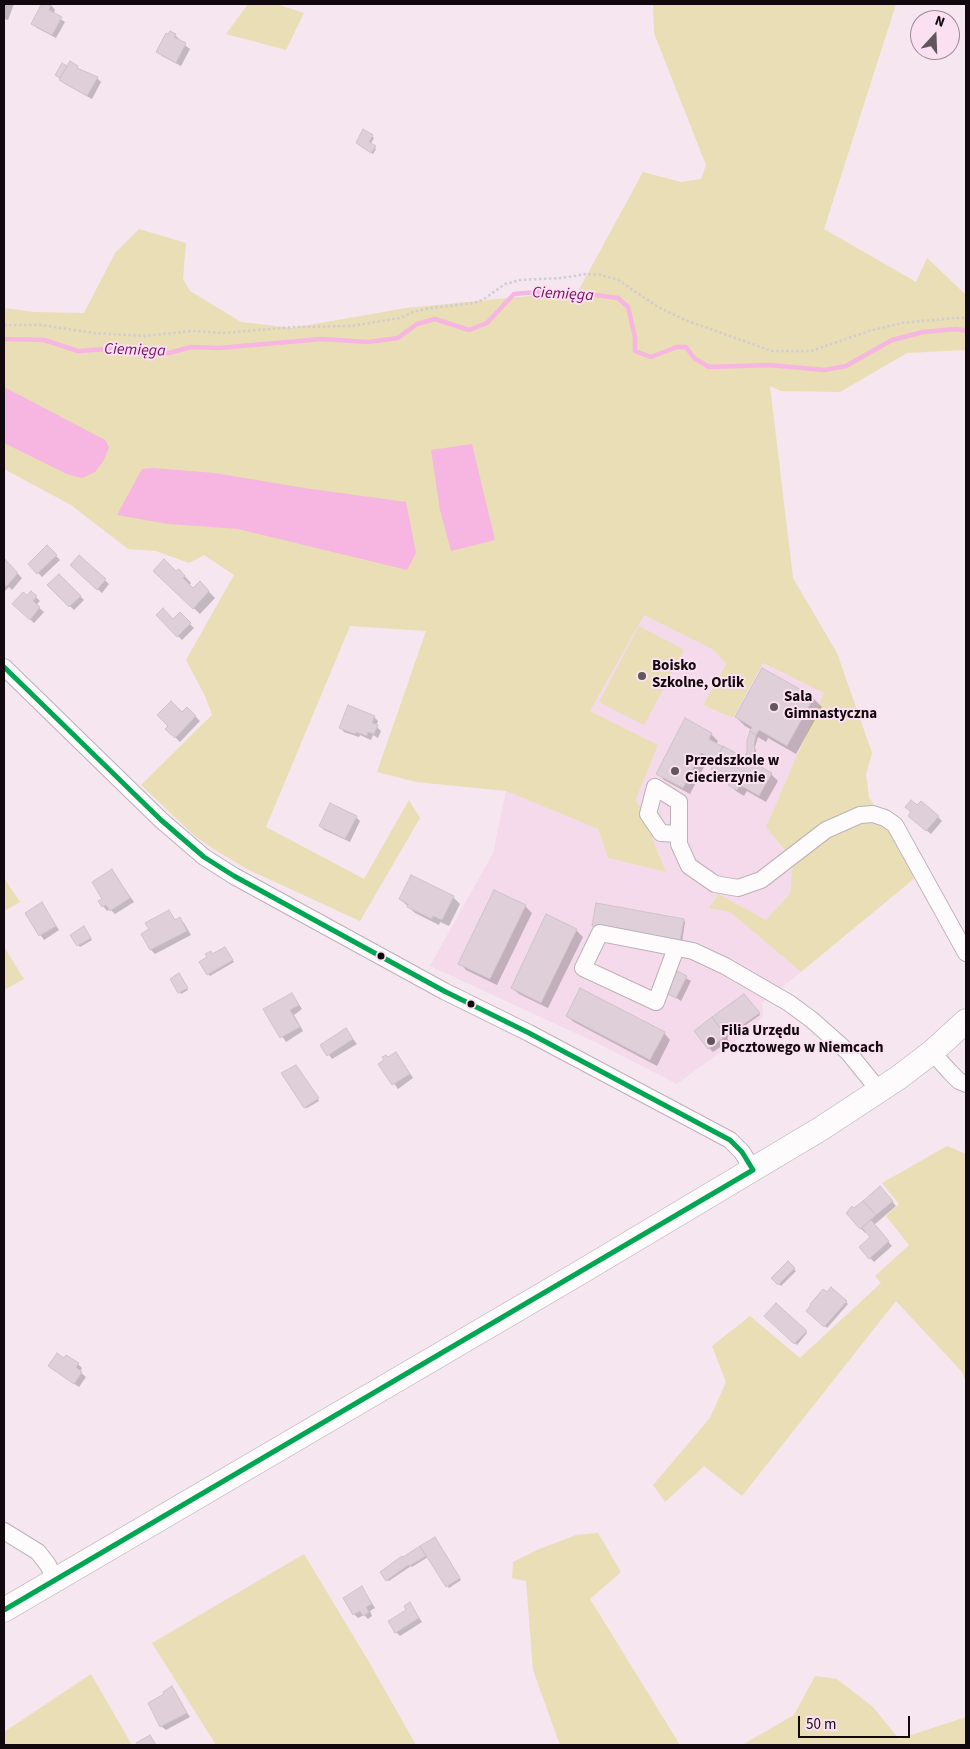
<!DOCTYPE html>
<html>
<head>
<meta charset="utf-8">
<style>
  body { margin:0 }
  #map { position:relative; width:970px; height:1749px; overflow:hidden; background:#f5e6f0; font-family:"Source Sans 3",sans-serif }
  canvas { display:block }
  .frame { position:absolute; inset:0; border:5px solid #11090e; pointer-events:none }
  .north { position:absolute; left:910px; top:10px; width:50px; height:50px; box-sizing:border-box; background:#fbe0f1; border:1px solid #9d8a96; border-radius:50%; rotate:20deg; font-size:14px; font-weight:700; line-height:20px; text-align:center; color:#11090e }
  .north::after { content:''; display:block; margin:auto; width:18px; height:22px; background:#61565d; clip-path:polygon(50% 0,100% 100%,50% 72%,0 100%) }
  .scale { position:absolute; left:798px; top:1716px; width:112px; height:22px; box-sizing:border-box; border:2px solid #11090e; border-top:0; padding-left:6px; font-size:15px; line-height:18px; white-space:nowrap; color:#11090e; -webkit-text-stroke:4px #fbe0f1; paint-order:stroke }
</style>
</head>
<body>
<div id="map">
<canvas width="970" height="1749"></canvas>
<div class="frame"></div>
<div class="north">N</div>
<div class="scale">50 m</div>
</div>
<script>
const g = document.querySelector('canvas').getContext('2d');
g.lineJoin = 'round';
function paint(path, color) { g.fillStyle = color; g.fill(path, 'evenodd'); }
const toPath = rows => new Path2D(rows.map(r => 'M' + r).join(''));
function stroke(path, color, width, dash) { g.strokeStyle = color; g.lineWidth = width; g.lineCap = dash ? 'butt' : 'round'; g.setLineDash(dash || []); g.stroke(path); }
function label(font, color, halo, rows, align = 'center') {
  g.font = font + ' "Source Sans 3",sans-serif'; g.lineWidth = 4; g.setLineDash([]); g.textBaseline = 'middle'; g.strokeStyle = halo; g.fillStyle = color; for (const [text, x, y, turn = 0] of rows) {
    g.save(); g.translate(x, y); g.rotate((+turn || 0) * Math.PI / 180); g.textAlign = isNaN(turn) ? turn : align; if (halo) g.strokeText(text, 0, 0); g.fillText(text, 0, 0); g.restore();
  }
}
paint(toPath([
  [643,614,714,650,726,664,703,705,733,718,763,663,824,693,766,827,793,860,790,892,766,920,718,894,709,907,730,912,801,972,762,1003,763,1017,734,1042,677,1084,595,1042,430,966,493,853,506,791,598,829,608,858,666,872,636,799,658,745,590,711]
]), '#f4daea');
paint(toPath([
  [248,4,276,4,304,13,286,50,226,34],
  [653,4,896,4,824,229,916,282,927,258,966,295,966,350,907,353,840,392,781,391,770,386,793,578,837,653,872,753,866,775,869,797,916,877,801,972,730,912,709,908,718,894,766,920,790,893,793,860,766,827,824,693,763,663,733,718,703,705,726,664,714,650,644,615,590,711,658,745,636,799,638,805,662,814,652,838,666,872,608,858,598,829,506,791,416,782,377,772,426,631,350,626,266,827,364,879,409,800,420,818,360,921,247,869,215,850,196,837,141,785,212,715,205,696,186,660,234,575,204,555,189,563,156,551,128,549,71,505,4,469,4,308,34,312,84,313,115,253,139,229,186,243,183,279,190,291,241,322,292,328,406,308,529,296,576,295,643,172,681,182,701,179,706,165,654,33],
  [639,626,684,650,644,725,599,702],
  [4,878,20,902,4,911],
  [4,947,24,979,4,990],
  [947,1146,966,1154,966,1383,962,1372,896,1301,742,1496,704,1466,665,1502,653,1485,710,1418,726,1382,712,1346,750,1316,800,1358,881,1283,875,1276,909,1245,886,1216,899,1204,882,1183],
  [598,1533,621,1572,590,1599,680,1745,560,1745,533,1670,526,1581,512,1578,513,1562,537,1550,576,1535],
  [304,1554,369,1662,416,1745,216,1745,152,1643],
  [91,1674,132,1745,4,1745,4,1732],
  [815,1676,837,1679,873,1707,899,1739,966,1717,966,1745,742,1745,794,1715]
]), '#e9deb5');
paint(toPath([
  [4,387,105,440,109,447,104,460,95,472,82,478,67,474,4,443],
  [472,444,495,540,451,551,440,510,431,450],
  [153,468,215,473,304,488,406,502,416,553,407,570,238,529,169,524,117,515,142,469]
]), '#f7b5e1');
paint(toPath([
  [4,4,14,4,8,20,4,19],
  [45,4,51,5,55,10,53,14,65,22,56,38,37,28,33,24],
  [175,35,179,39,178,40,190,49,181,66,162,56,158,52],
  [70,63,81,71,97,78,101,82,92,99,65,84,61,80,62,79,58,77,62,64,68,68],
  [364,131,374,138,370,145,376,149,373,154,359,145],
  [47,547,60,560,42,577,30,564],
  [79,556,109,584,102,593,71,565],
  [4,560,22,578,12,590,9,587,4,592],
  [179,570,191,583,189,585,193,589,200,582,215,598,200,614,155,571,176,573],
  [59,575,84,600,74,610,49,585],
  [31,593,40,601,36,605,44,612,34,623,18,608],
  [180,614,194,628,182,640,157,615,173,620],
  [813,698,822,707,796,754,768,738,766,742,758,737,755,747,757,755,754,762,749,759,752,730,745,726,736,717],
  [187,708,200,721,180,742,167,729],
  [374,717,378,721,376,726,381,731,378,738,373,735,371,740,360,735,359,737,344,732,340,727],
  [711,734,718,741,716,744,771,774,778,781,766,802,747,791,744,796,736,791,730,785,731,782,719,775,712,769,716,763,708,759,690,794,664,780,658,773],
  [356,817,360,821,350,842,324,830,320,826],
  [938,817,942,821,931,834,914,820],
  [112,871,134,902,115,914,110,909,107,911,100,902,104,899],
  [453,897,460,904,449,926,440,922,439,925,415,913,400,899],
  [42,904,59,930,44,940,26,913],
  [525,906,532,913,497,985,466,970,460,963],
  [169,912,176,921,180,919,184,923,191,935,155,954,151,950,142,934,151,930],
  [684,920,685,922,682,942,595,927,594,925],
  [85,929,92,940,80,947,71,935],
  [576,930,583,937,548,1008,519,994,512,988],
  [225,948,234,962,210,976,208,974,213,955],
  [677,973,691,981,681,1001,669,993],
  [181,977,188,990,181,994,171,979],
  [292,994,302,1009,294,1015,303,1031,286,1042,265,1010],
  [744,995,760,1015,727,1038,729,1041,713,1052,709,1048],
  [567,1016,664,1033,670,1040,657,1066,574,1022],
  [346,1030,357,1044,332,1059,322,1045],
  [400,1058,413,1078,398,1089,380,1064,388,1059],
  [297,1068,319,1101,307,1108,305,1107],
  [884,1192,896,1206,874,1225,892,1246,874,1262,870,1258,872,1237,867,1231,865,1233,847,1213],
  [788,1263,796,1271,781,1286,773,1278],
  [831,1288,848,1304,827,1328,808,1311],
  [776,1304,807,1333,797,1345,765,1316],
  [78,1364,82,1368,80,1372,86,1377,79,1387,54,1370],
  [434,1539,461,1580,449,1588,428,1557,412,1567,411,1566,389,1581,387,1580,403,1558],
  [362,1588,375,1608,370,1611,372,1616,368,1619,364,1615,358,1618,354,1614],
  [410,1604,422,1622,400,1636,396,1632],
  [171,1688,190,1717,166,1730,161,1726,165,1694]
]), '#0003');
stroke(toPath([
  [4,339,44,340,78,351,107,349,169,353,191,347,219,348,322,339,368,342,398,338,417,324,435,319,469,330,487,323,514,294,537,292,588,294,618,298,628,307,635,337,635,351,651,357,677,347,686,347,694,358,709,367,769,365,824,370,846,366,892,340,923,332,957,329,966,331]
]), '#f7b5e1', 4.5);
const building = toPath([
  [44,4,51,4,49,10,62,17,52,35,31,24,41,5,43,7,44,4],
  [170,31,176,34,174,37,186,43,176,63,156,52,166,33,168,34,170,31],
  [70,61,78,66,77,68,98,77,87,96,59,80,70,61],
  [62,63,67,66,60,78,55,75,62,63],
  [363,129,373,135,369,142,376,146,371,153,356,143,363,129],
  [47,545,57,555,37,574,28,564,47,545],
  [79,555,106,579,97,590,70,565,79,555],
  [4,558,18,573,7,586,4,585,4,558],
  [164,559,176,571,179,569,185,576,183,578,193,588,200,581,209,591,193,609,153,571,164,559],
  [59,574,81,596,69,607,47,585,59,574],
  [31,591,37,596,33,601,40,607,30,620,12,604,23,592,27,595,31,591],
  [163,608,173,619,180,612,191,623,177,637,156,615,163,608],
  [762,668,814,697,787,746,759,730,756,735,750,731,752,727,735,717,762,668],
  [171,701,182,712,187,707,196,716,175,738,165,729,168,726,157,715,171,701],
  [348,705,375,716,372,723,378,725,374,734,368,732,367,736,356,732,355,734,339,728,348,705],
  [685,718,712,733,709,739,723,747,715,760,701,753,683,788,656,774,685,718],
  [750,731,756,735,754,745,755,753,752,761,745,757,747,751,747,741,750,731],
  [723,746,772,773,759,796,740,785,737,790,728,785,731,780,711,769,723,746],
  [911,800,917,805,921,801,939,816,926,831,908,816,911,812,905,807,911,800],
  [330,803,357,816,345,839,319,826,330,803],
  [112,869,130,898,110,911,106,905,102,907,98,901,102,899,92,882,112,869],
  [411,875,454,896,442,920,433,916,432,919,407,907,408,904,399,899,411,875],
  [494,890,526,905,490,979,458,964,494,890],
  [42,902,56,926,39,936,25,913,42,902],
  [596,903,684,919,680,941,592,926,596,903],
  [169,910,175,920,180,917,187,931,150,950,141,934,149,929,145,923,169,910],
  [546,914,577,929,541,1003,511,988,546,914],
  [84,926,91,938,77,946,70,935,84,926],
  [225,947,233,960,207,975,199,962,207,957,205,954,211,951,212,954,225,947],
  [677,971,687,976,676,998,668,994,667,990,677,971],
  [179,973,188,988,178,993,170,979,179,973],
  [580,988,665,1032,650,1060,566,1016,580,988],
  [292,993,299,1005,290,1010,300,1027,280,1038,263,1009,292,993],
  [744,994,760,1013,726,1036,712,1017,744,994],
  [712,1017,726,1036,708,1049,694,1031,712,1017],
  [346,1028,353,1039,327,1056,320,1045,346,1028],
  [396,1052,410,1074,392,1085,378,1064,384,1060,382,1057,386,1055,388,1057,396,1052],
  [296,1065,319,1098,304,1108,281,1073,296,1065],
  [880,1186,893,1201,876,1215,863,1201,880,1186],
  [863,1201,876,1215,860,1229,846,1213,852,1206,854,1208,863,1201],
  [871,1220,889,1241,869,1259,859,1247,870,1237,862,1228,871,1220],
  [788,1261,795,1268,778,1285,771,1278,788,1261],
  [831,1287,847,1301,824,1327,806,1311,811,1305,810,1304,823,1289,827,1292,831,1287],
  [776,1303,807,1331,794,1344,764,1316,776,1303],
  [57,1353,64,1358,66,1355,79,1363,76,1367,82,1372,74,1384,48,1366,57,1353],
  [435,1537,460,1578,446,1587,420,1546,435,1537],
  [420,1546,426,1556,409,1566,408,1565,386,1581,380,1572,402,1556,403,1557,420,1546],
  [362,1586,372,1604,366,1607,369,1612,363,1616,360,1611,353,1615,343,1598,362,1586],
  [410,1602,419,1618,395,1633,388,1621,406,1610,404,1606,410,1602],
  [172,1686,187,1713,160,1727,148,1703,164,1694,163,1692,172,1686],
  [150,1735,156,1745,137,1745,136,1743,150,1735]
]);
paint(building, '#dfcfd9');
stroke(building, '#cfc3cb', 1);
const minor = toPath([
  [4,667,161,820,204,857,234,876,444,991,529,1033,730,1140,742,1152,753,1170],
  [679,834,661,833,648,814,655,787,679,802,679,844,689,866,715,884,738,888,761,880,826,830,860,815,873,814,885,818,895,825,966,953],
  [676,948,656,1002,583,968,600,933,693,951,725,966,789,1003,812,1020,848,1052,873,1083,877,1093],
  [932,1052,950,1072,959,1081,966,1084],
  [4,1531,38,1552,48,1565,55,1579]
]);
const highway = toPath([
  [4,1610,581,1272,822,1128,898,1078,932,1052,966,1021]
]);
stroke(minor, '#bcb1b8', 18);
stroke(highway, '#bcb1b8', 25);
stroke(toPath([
  [4,325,41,325,94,333,143,336,193,331,223,333,294,327,351,326,400,318,413,312,430,308,474,303,484,299,505,284,520,280,562,278,586,274,601,275,618,280,658,307,685,320,772,351,811,351,869,331,902,323,954,318,966,318]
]), '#d1cdd0', 2.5, [2.5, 2.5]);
stroke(minor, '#fefbfd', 16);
stroke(highway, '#fefbfd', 24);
stroke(toPath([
  [4,667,161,820,204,857,234,876,444,991,529,1033,730,1140,742,1152,753,1170],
  [4,1610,753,1170]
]), '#00a651', 5);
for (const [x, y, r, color] of [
  [642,676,5,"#61565d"],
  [774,707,5,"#61565d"],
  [675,771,5,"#61565d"],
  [381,956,4.5,"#11090e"],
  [471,1004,4.5,"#11090e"],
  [711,1041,5,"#61565d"]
]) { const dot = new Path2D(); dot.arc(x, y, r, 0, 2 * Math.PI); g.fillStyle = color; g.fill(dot); stroke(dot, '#fbe0f1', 2); }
label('bold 15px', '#11090e', '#fbe0f1', [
  ["Boisko",652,667],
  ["Szkolne, Orlik",652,684],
  ["Sala",784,698],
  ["Gimnastyczna",784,715],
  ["Przedszkole w",685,762],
  ["Ciecierzynie",685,779],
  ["Filia Urzędu",721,1032],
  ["Pocztowego w Niemcach",721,1049]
], 'left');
label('italic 16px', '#791260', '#fbe0f1', [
  ["Ciemięga",563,295,3],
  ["Ciemięga",135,351,2]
]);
</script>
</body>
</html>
